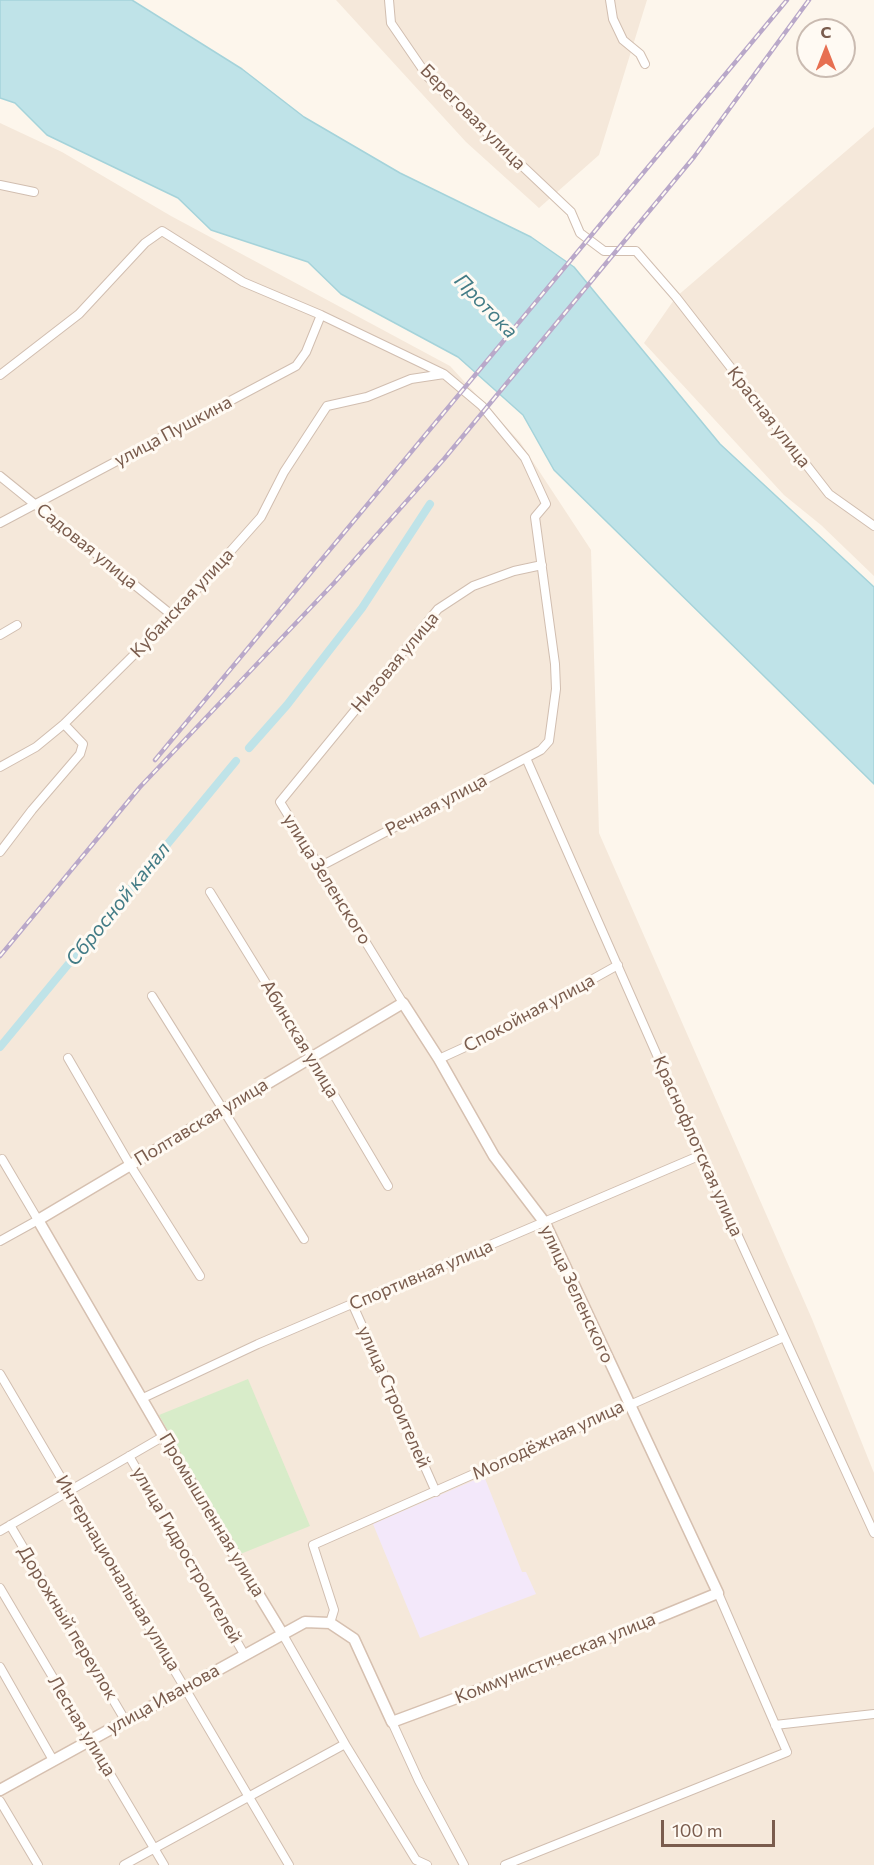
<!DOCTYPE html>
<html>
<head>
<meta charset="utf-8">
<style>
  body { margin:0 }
  #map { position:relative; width:874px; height:1865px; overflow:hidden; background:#fdf6ec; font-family:Commissioner,sans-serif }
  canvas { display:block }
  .north { position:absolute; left:796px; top:18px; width:60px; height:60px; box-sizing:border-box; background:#fffaf3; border:2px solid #cabbb1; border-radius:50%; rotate:0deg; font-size:16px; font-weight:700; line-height:24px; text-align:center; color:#7a5c4d }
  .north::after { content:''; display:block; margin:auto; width:21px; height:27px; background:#e76f51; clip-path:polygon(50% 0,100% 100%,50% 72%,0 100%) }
  .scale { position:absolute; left:661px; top:1820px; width:114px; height:27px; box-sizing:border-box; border:3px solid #7a5c4d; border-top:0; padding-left:8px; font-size:18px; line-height:21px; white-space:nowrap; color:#7a5c4d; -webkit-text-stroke:4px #fffaf3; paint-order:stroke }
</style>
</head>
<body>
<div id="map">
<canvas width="874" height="1865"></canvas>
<div class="north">С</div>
<div class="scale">100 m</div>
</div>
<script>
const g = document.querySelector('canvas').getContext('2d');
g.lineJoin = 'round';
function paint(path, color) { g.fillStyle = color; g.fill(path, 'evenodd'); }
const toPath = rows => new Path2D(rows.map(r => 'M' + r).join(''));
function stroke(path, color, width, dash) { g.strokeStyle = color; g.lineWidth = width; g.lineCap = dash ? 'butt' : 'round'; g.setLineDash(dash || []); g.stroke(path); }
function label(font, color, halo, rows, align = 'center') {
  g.font = font + ' Commissioner,sans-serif'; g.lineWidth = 6; g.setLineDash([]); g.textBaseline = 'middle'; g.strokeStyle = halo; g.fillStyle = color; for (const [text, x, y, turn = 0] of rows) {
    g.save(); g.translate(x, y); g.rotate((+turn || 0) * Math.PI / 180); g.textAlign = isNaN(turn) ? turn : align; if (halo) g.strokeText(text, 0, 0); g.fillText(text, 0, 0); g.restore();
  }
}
paint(toPath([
  [336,0,647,0,599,155,539,208,466,142],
  [0,123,62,152,171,216,450,366,520,442,591,550,599,833,812,1319,874,1473,874,1865,0,1865],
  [874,127,874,576,821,525,784,495,644,343,676,297]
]), '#f5e8da');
paint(toPath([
  [484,1476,522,1572,526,1572,536,1594,420,1638,373,1524]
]), '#f3e8fa');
paint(toPath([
  [248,1379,310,1526,238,1555,159,1415]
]), '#d8ecc9');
const water = toPath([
  [0,0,132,0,242,69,304,117,400,173,531,237,574,267,720,444,874,587,874,784,554,470,523,415,458,357,341,294,308,262,211,230,178,198,47,135,15,103,0,98,0,0]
]);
paint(water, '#bfe3e8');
stroke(water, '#a5d3da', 1.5);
stroke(toPath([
  [249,748,287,705,362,608,430,504],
  [0,1047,236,761]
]), '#bfe3e8', 8);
const street = toPath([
  [389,0,391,23,428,77,571,212,580,233,604,251,636,251,676,297,829,494,874,526],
  [610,0,613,19,623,40,640,54,645,64],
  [0,185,34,192],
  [0,375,79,314,145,243,162,231,243,282,321,315,444,374],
  [0,476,173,616],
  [0,523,296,366,306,352,321,315],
  [0,635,17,625],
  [526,758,701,1155,874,1533],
  [0,767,36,747,64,724,173,616,261,517,284,472,327,406,367,397,411,379,444,374,482,406,525,458,546,504,535,517,555,664,556,689,549,741,541,750,321,866],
  [0,852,32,810,80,754,83,744,64,724],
  [210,892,311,1056,388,1186],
  [152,996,304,1239],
  [403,1003,280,802,438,609,473,586,514,571,542,565],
  [68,1058,130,1165,200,1276],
  [439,1059,498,1032,618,965],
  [0,1241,38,1220,2,1159],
  [352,1303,436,1492],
  [0,1374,289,1865],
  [143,1398,258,1344,701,1155],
  [129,1456,244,1654],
  [10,1525,125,1720],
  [0,1531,164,1436],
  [0,1588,164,1865],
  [330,1623,334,1610,313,1545,784,1337],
  [282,1633,345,1744,416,1860,427,1865],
  [0,1667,53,1760],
  [392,1722,419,1781,464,1865],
  [775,1725,874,1714],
  [0,1801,38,1865],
  [124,1865,345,1744],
  [505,1865,787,1752,718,1593]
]);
const secondary = toPath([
  [0,1790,305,1622,330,1623,354,1639,392,1722,516,1676,718,1593,545,1223,494,1156,439,1059,403,1003,38,1220,179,1463,282,1633]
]);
stroke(street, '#d1beb0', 10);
stroke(secondary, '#d6c0b0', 13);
stroke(street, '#fff', 8);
stroke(secondary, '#fff', 10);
const rail = toPath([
  [155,760,787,0],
  [0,956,140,787,334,583,444,459,694,157,809,0]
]);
stroke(rail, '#b9a8c9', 4.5);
stroke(rail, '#fffaf3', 2, [7]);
label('18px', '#7a5c4d', '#fffaf3', [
  ["Береговая улица",473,117,45],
  ["Красная улица",769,417,52],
  ["улица Пушкина",173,431,-28],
  ["Садовая улица",87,546,39],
  ["Кубанская улица",182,603,-47],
  ["Низовая улица",395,662,-50],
  ["Речная улица",436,805,-28],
  ["улица Зеленского",327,879,58],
  ["Спокойная улица",529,1013,-28],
  ["Абинская улица",300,1039,59],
  ["Полтавская улица",201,1122,-31],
  ["Краснофлотская улица",698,1146,66],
  ["Спортивная улица",421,1275,-23],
  ["улица Зеленского",577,1294,65],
  ["улица Строителей",394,1397,66],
  ["Молодёжная улица",548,1440,-25],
  ["Промышленная улица",212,1515,59],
  ["улица Гидростроителей",187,1555,60],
  ["Интернациональная улица",118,1573,59],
  ["Дорожный переулок",68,1623,59],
  ["Коммунистическая улица",555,1658,-22],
  ["улица Иванова",163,1699,-29],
  ["Лесная улица",82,1726,59]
]);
label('italic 20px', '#437c86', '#fffaf3', [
  ["Протока",486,306,46],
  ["Сбросной канал",118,904,-51]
]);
</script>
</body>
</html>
